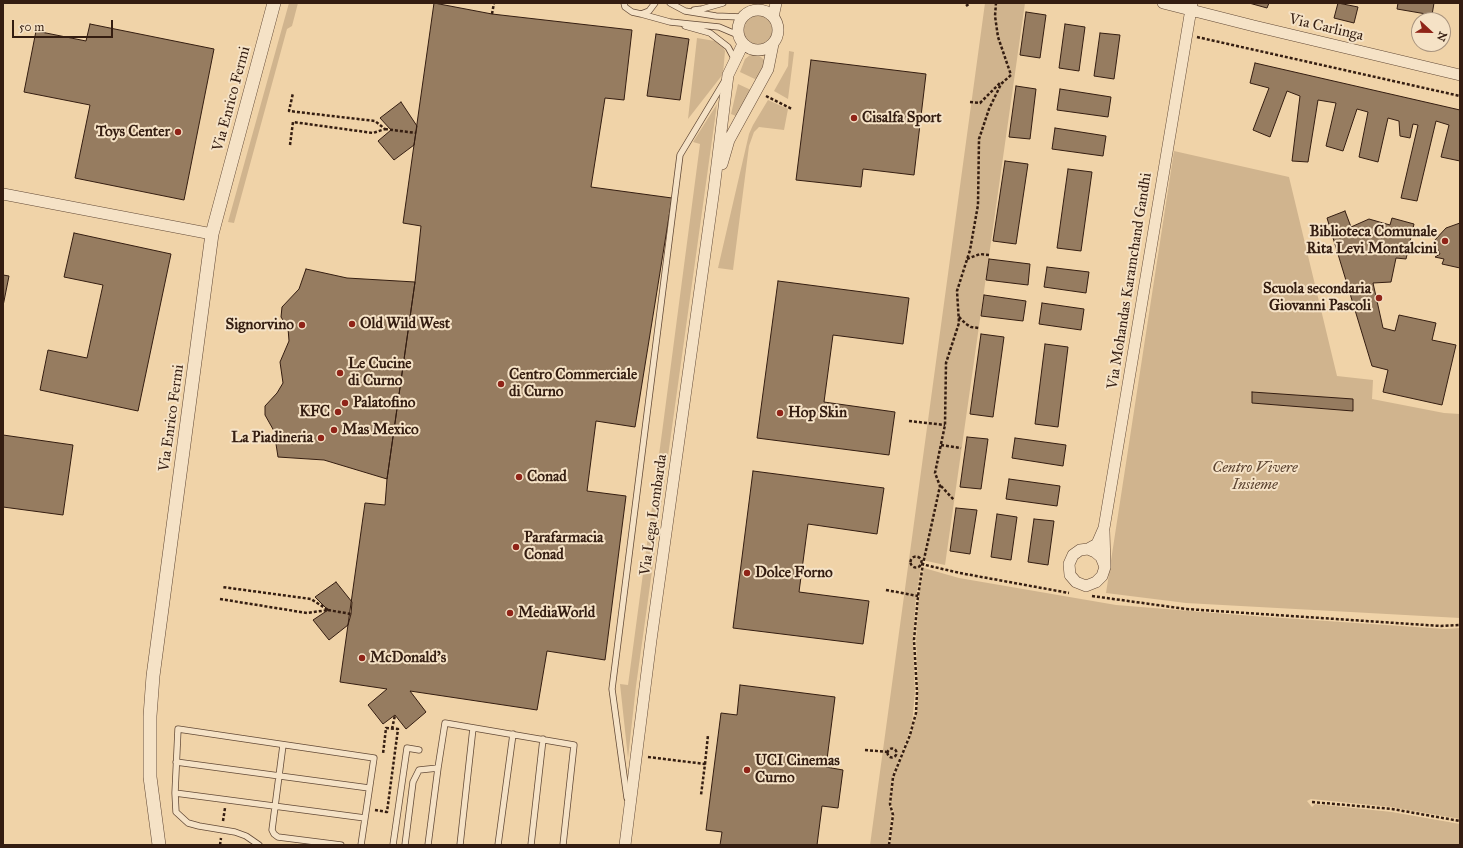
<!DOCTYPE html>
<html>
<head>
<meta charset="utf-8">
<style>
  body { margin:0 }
  #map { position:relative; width:1463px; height:848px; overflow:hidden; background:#f0d3a8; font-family:"IM FELL Great Primer",serif }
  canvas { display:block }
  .frame { position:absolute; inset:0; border:4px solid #341d11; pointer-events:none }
  .north { position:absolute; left:1411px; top:12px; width:40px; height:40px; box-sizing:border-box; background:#f5e2c6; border:1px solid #a8937e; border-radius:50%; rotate:112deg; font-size:11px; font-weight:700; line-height:16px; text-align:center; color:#341d11 }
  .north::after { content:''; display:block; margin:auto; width:14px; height:18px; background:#8f2418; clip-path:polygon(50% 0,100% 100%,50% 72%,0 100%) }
  .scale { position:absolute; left:12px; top:20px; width:101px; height:18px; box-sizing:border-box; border:2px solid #341d11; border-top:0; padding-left:5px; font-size:12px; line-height:14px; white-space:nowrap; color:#341d11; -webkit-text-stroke:3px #f5e2c6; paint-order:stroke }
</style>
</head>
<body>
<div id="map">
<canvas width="1463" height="848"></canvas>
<div class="frame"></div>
<div class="north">N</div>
<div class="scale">50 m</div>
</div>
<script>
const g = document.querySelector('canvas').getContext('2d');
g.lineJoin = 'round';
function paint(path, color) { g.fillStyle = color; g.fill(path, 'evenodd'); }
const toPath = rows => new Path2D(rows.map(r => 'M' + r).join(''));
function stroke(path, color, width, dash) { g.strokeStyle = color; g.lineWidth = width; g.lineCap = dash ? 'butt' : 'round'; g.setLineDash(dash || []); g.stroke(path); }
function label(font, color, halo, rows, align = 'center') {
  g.font = font + ' "IM FELL Great Primer",serif'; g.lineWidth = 4; g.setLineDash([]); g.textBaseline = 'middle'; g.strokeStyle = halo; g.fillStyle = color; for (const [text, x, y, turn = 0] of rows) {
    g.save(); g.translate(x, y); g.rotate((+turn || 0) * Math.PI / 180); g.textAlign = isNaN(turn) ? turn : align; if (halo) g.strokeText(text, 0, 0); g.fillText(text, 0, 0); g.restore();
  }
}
paint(toPath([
  [289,3,298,3,292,26,287,29,234,223,228,222],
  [985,3,1025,3,945,565,922,560,916,597,913,639,915,692,912,725,892,778,889,803,892,814,888,845,870,845],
  '743 30a15 15 0 1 1 30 0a15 15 0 1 1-30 0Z',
  [697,38,715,41,722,45,725,51,723,74,688,119],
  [789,51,794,52,788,99,774,91,788,66],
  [755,54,761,57,765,61,765,65,757,80,740,72,745,59,750,55],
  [738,84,751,90,736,116,731,114],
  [768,100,788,109,784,130,759,127,754,132,749,146,733,270,718,268,749,134,753,125],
  [717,104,636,686,628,758,620,684,628,685,663,425,700,144,693,142],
  [1174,151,1289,177,1337,376,1373,380,1372,399,1444,413,1460,414,1460,618,1186,603,1106,593],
  [924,568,959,578,1116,605,1253,616,1445,629,1460,628,1460,819,1391,807,1311,799,1307,801,1312,807,1315,804,1392,812,1460,824,1460,845,890,845,894,815,893,808,891,803,893,778,914,725,917,713,918,692,916,640,919,596]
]), '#d0b48e');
const building = toPath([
  [434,3,492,14,632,30,624,100,605,98,591,187,672,198,635,427,596,421,587,491,626,496,605,660,547,651,537,710,410,691,426,712,406,729,395,715,383,724,368,705,387,689,340,682,365,503,385,505,387,479,415,282,421,226,403,223,434,3],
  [1249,3,1269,3,1267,8,1249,3],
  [1338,3,1358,7,1354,23,1334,18,1338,3],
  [1398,3,1434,3,1432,15,1397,9,1398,3],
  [1026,12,1046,15,1040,58,1020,55,1026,12],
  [90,24,214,49,184,200,75,178,90,105,24,92,36,31,86,41,90,24],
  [1065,24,1085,27,1079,71,1059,68,1065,24],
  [1100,33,1120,35,1114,79,1094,76,1100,33],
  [656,34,689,39,680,100,647,96,656,34],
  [811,60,926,74,914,175,863,169,861,187,796,180,811,60],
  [1255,63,1460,110,1460,161,1441,157,1449,125,1436,121,1417,201,1401,198,1418,125,1413,124,1410,138,1400,136,1399,121,1388,118,1378,162,1359,157,1368,112,1357,109,1343,151,1326,146,1336,103,1318,100,1308,162,1292,161,1300,96,1287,91,1270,137,1253,130,1269,88,1250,83,1255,63],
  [1016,86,1036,89,1030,139,1009,137,1016,86],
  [1060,89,1111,97,1108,117,1057,110,1060,89],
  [401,102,417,126,414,145,394,160,378,141,391,130,380,118,401,102],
  [1055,128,1106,136,1103,156,1052,149,1055,128],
  [1005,161,1028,164,1016,244,993,241,1005,161],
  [1068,169,1092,172,1081,251,1057,248,1068,169],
  [1345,211,1351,227,1369,219,1390,225,1392,218,1414,224,1406,259,1396,258,1391,282,1373,283,1383,328,1395,331,1399,315,1436,323,1432,340,1456,345,1442,405,1383,392,1388,370,1372,366,1327,218,1345,211],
  [1460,223,1460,268,1442,264,1444,259,1435,257,1440,254,1434,241,1446,228,1460,223],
  [74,233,171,254,138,411,40,390,48,350,87,358,103,285,64,277,74,233],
  [989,259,1030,264,1028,285,986,280,989,259],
  [1047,267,1089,272,1086,293,1044,287,1047,267],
  [306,269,347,278,415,282,387,479,324,460,278,457,274,431,265,415,265,406,277,393,283,383,280,362,289,341,288,328,281,317,282,307,299,289,306,269],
  [3,275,9,276,3,306,3,275],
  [778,281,909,298,903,344,833,335,824,402,895,412,889,455,757,438,778,281],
  [984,295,1026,301,1023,321,981,316,984,295],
  [1042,303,1084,309,1081,330,1039,324,1042,303],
  [981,334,1004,337,993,417,970,414,981,334],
  [1045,344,1068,347,1058,427,1035,424,1045,344],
  [1252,392,1353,399,1353,411,1252,403,1252,392],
  [3,435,73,445,63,515,3,507,3,435],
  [967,437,988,439,981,489,960,487,967,437],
  [1015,438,1066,445,1063,466,1012,458,1015,438],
  [753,471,884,488,877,534,808,524,799,592,869,601,863,644,733,628,753,471],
  [1009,479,1060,486,1057,506,1006,499,1009,479],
  [956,508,977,510,970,554,950,551,956,508],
  [997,514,1017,517,1011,560,991,557,997,514],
  [1034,519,1054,521,1048,565,1028,562,1034,519],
  [336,582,352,602,351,614,348,625,329,640,313,620,328,610,315,597,336,582],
  [740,685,835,697,826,767,843,770,838,808,822,806,817,845,720,845,722,832,706,830,721,713,737,715,740,685]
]);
paint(building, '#967c60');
stroke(building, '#341d11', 1);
const service = toPath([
  [624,3,625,7,632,12,641,14,649,11,655,3],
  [670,3,685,11,716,16,741,17],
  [694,10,702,9,723,3],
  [641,14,670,22,719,27,738,35],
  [685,26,710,33,728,47,735,60],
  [283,745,272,830,274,834,278,837,341,845],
  [176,762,369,788],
  [175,793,365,818],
  [627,798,612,689,680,155,724,82],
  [259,845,246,836,235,832,199,826,188,823,176,812,175,793,178,729,374,758,361,845],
  [393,845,407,748,419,750],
  [405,845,413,782,419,770,438,768,445,723,574,745,563,845],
  [428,845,438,768],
  [460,845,473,728],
  [498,845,513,734],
  [531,845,543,739]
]);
const minor = toPath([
  [1163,3,1254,26,1460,75],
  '738 30a20 20 0 1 1 40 0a20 20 0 1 1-40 0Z',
  [773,17,776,3],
  [722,164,729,140,768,69,773,44],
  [3,194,212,234],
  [1104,531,1105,567,1102,576,1096,582,1086,586,1076,582,1070,575,1069,564,1073,555,1080,550,1088,549,1095,552,1101,557,1105,567],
  [1088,549,1097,544,1104,528,1192,3],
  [625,845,651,640,714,189,728,75,743,44]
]);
const tertiary = toPath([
  [159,845,150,777,150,716,153,676,212,234,274,3]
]);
stroke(service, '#634a37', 7);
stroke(minor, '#634a37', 12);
stroke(tertiary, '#634a37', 14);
stroke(toPath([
  [966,6,970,3],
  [492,14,494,3],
  [1197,37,1460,96],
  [766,96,792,109],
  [970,102,980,103,1000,83,1001,84],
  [385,129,416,133],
  [290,145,293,122,373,133,385,129,375,121,289,111,293,93],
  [967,259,980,254,989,255],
  [959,317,966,324,971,327,979,328],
  [909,421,945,425],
  [941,445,961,448],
  [941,486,954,500],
  '910.5 562a5.5 5.5 0 1 1 11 0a5.5 5.5 0 1 1-11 0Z',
  [921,564,960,573,1069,593],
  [886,590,918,596],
  [1092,596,1186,609,1441,626,1460,625],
  [220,599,307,613,328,610,311,599,222,587],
  [328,610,351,614],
  [392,729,395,715],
  '887.5 753a4.5 4.5 0 1 1 9 0a4.5 4.5 0 1 1-9 0Z',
  [865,750,888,752],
  [648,757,705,764,701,795],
  [705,764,708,735],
  [1312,802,1392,809,1460,821],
  [375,810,387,812,398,729,386,728,383,754],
  [223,821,225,808],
  [220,845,221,838],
  [889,845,893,815,890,804,893,777,910,735,916,713,917,692,914,640,918,596,923,564,940,486,935,473,945,425,946,363,959,323,957,291,970,250,978,205,979,139,989,109,1001,84,1011,75,998,37,995,16,996,3]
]), '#341d11', 2.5, [3, 2]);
stroke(service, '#f5e2c6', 5.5);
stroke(minor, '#f5e2c6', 11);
stroke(tertiary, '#f5e2c6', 13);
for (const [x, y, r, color] of [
  [854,118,4,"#8f2418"],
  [178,132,4,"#8f2418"],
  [1445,241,4,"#8f2418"],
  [1379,298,4,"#8f2418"],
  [352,324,4,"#8f2418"],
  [302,325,4,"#8f2418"],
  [340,373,4,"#8f2418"],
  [501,384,4,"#8f2418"],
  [345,403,4,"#8f2418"],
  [338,412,4,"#8f2418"],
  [780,413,4,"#8f2418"],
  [334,430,4,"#8f2418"],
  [321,438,4,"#8f2418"],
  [519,477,4,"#8f2418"],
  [516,547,4,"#8f2418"],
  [747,573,4,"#8f2418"],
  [510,613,4,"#8f2418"],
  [362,658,4,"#8f2418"],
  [747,770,4,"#8f2418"]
]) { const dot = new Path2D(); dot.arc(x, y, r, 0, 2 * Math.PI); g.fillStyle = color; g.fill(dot); stroke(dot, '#f5e2c6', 1.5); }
label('15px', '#341d11', '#f5e2c6', [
  ["Via Carlinga",1326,28,13],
  ["Via Enrico Fermi",232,99,-75],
  ["Via Mohandas Karamchand Gandhi",1130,281,-81],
  ["Via Enrico Fermi",172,418,-82],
  ["Via Lega Lombarda",654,515,-82]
]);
label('bold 15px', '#341d11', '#f5e2c6', [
  ["Cisalfa Sport",862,118],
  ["Toys Center",170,132,"right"],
  ["Biblioteca Comunale",1437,232,"right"],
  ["Rita Levi Montalcini",1437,249,"right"],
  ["Scuola secondaria",1371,289,"right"],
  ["Giovanni Pascoli",1371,306,"right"],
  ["Old Wild West",360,324],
  ["Signorvino",294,325,"right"],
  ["Le Cucine",348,364],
  ["di Curno",348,381],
  ["Centro Commerciale",509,375],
  ["di Curno",509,392],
  ["Palatofino",353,403],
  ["KFC",330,412,"right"],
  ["Hop Skin",788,413],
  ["Mas Mexico",342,430],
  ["La Piadineria",313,438,"right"],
  ["Conad",527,477],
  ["Parafarmacia",524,538],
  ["Conad",524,555],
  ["Dolce Forno",755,573],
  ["MediaWorld",518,613],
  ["McDonald's",370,658],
  ["UCI Cinemas",755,761],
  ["Curno",755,778]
], 'left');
label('italic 15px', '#5b4330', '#f5e2c6', [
  ["Centro Vivere",1255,468],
  ["Insieme",1255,485]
]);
</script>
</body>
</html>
